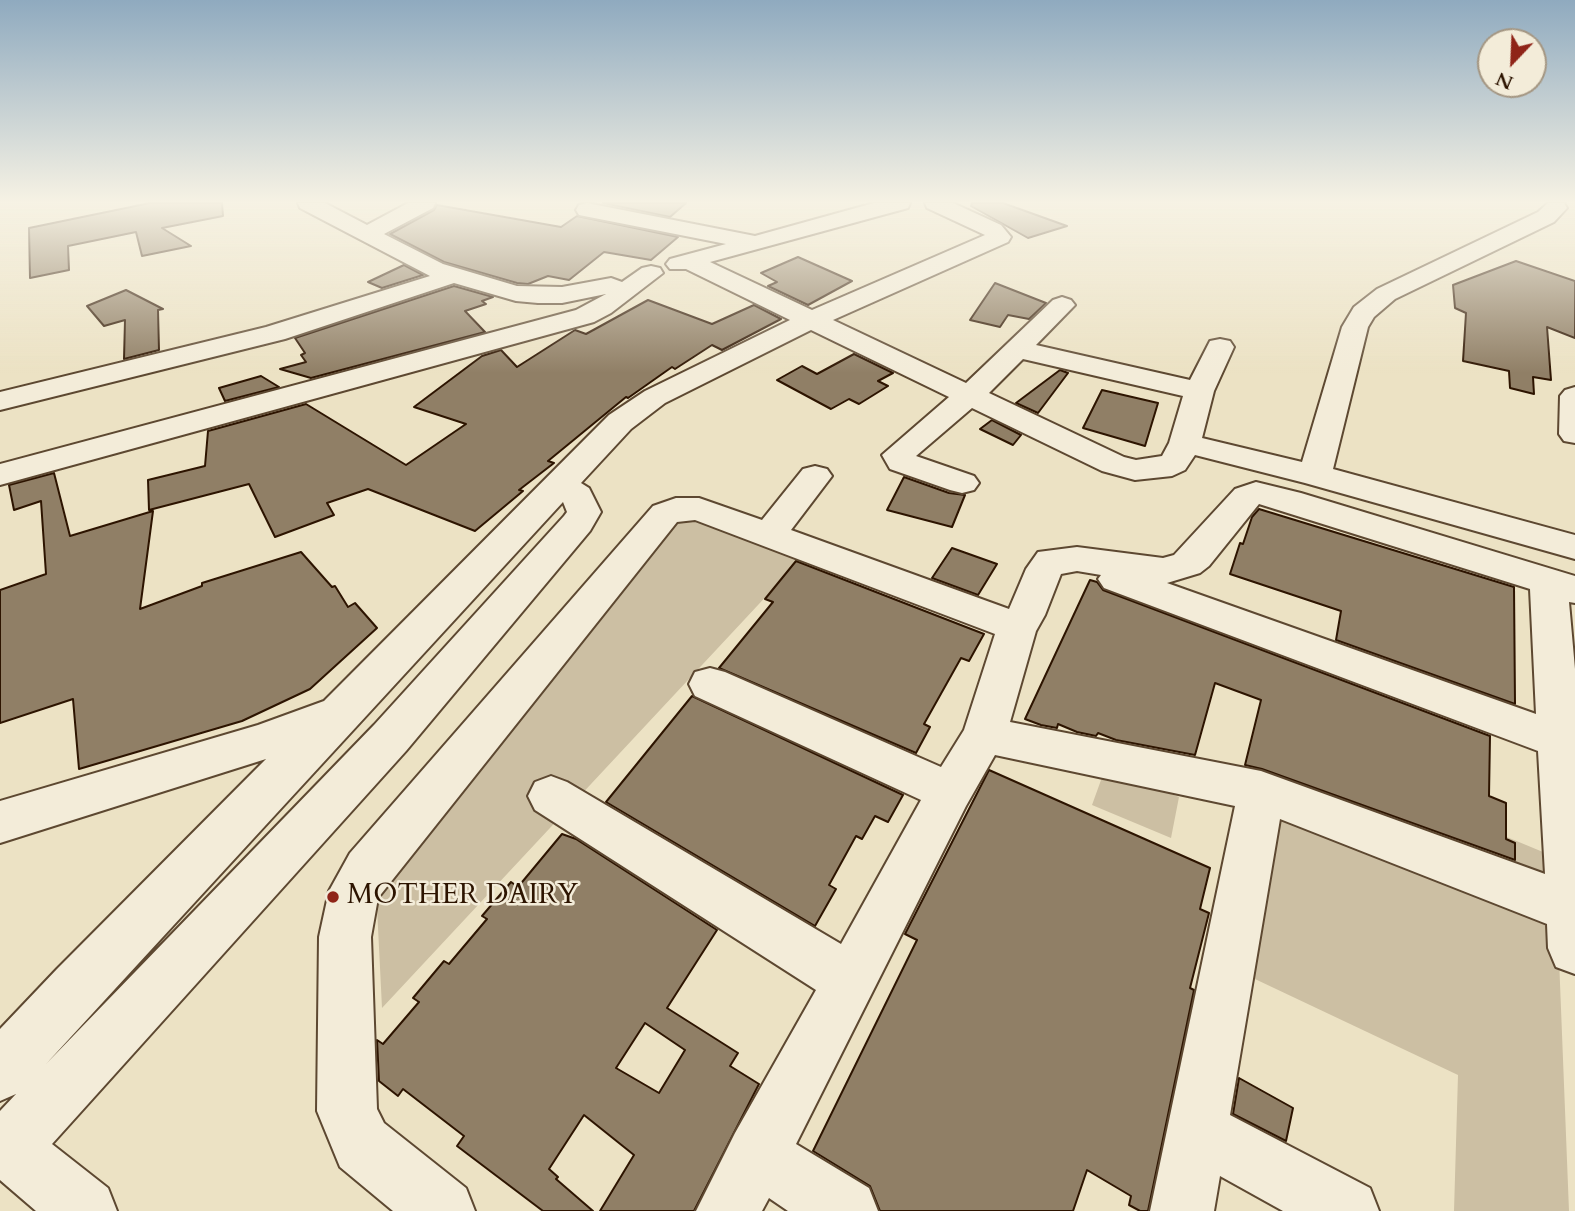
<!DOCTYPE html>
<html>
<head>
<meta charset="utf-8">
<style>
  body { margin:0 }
  #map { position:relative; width:1575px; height:1211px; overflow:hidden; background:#ece2c4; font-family:Cardo,serif }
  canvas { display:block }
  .north { position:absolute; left:1477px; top:28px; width:70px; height:70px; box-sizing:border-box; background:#f3ecd9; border:2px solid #a49682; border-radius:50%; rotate:203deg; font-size:19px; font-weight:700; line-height:28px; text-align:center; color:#2d1400 }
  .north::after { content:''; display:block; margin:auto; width:24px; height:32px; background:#8f2418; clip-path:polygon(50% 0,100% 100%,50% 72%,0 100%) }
</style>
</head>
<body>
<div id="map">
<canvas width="1575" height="1211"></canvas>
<div class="north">N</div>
</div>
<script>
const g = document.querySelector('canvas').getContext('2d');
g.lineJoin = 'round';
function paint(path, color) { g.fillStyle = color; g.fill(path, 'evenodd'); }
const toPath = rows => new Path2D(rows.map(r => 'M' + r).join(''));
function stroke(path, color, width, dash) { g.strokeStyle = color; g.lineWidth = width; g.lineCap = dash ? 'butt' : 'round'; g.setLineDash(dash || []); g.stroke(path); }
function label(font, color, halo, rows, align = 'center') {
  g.font = font + ' Cardo,serif'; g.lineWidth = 5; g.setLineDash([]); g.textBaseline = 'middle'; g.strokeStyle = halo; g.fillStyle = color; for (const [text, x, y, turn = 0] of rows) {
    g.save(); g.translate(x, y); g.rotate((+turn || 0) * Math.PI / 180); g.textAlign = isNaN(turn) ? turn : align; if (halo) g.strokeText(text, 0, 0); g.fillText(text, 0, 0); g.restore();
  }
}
paint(toPath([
  [700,518,800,560,382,1008,376,887,669,523],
  [1105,769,1179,797,1171,838,1092,805],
  [1261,791,1504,893,1502,835,1555,857,1569,1211,1454,1211,1458,1075,1238,971]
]), '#ccbfa3');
const building = toPath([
  [150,203,222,203,223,216,162,228,191,246,142,256,136,232,68,246,69,270,30,278,29,228,150,203],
  [603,203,686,203,670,217,603,203],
  [972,203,1003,203,1067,226,1028,238,971,206,972,203],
  [437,205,561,227,577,216,678,237,651,260,604,252,569,280,548,276,528,284,517,283,444,262,390,234,434,210,437,205],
  [798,257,852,281,808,305,768,286,777,282,761,273,798,257],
  [1516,261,1575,281,1575,338,1547,327,1551,380,1533,377,1534,394,1510,388,1509,371,1463,361,1466,313,1455,308,1453,285,1516,261],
  [404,265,423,275,382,288,368,282,404,265],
  [995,283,1046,303,1029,319,1008,315,1000,327,970,320,995,283],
  [454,286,493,297,482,301,486,304,465,311,485,332,311,378,280,369,306,362,301,355,305,353,295,338,454,286],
  [126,290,163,309,158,310,159,350,124,359,125,320,104,326,87,306,126,290],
  [648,300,712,324,754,305,781,319,722,350,712,345,675,369,672,367,628,398,626,397,548,461,554,463,519,490,523,491,475,531,368,489,327,503,334,515,275,537,249,484,149,510,148,480,205,466,208,431,306,404,406,465,466,424,414,407,482,356,501,350,517,367,575,330,586,334,648,300],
  [854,354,893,373,878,381,888,386,859,404,849,399,831,409,777,380,802,366,817,374,854,354],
  [1060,370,1068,373,1038,413,1016,403,1060,370],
  [261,376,279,387,225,401,219,388,261,376],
  [1102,390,1158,403,1145,446,1083,428,1102,390],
  [992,420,1021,435,1013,445,980,429,992,420],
  [54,473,70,536,153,511,140,609,202,586,202,583,301,552,332,587,335,586,348,607,355,603,377,628,310,689,242,721,79,769,73,699,0,723,0,590,46,574,41,501,14,510,9,485,54,473],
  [904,477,949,493,965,495,952,527,887,510,904,477],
  [1259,509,1514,587,1515,704,1336,640,1341,611,1230,574,1240,543,1243,544,1252,517,1259,509],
  [952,548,997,564,978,595,932,578,952,548],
  [796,561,984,634,969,661,961,658,924,724,930,727,916,753,719,668,773,602,765,599,796,561],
  [1090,580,1097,582,1103,590,1490,736,1489,796,1506,803,1506,839,1515,843,1515,860,1262,769,1245,765,1261,700,1215,683,1195,755,1116,740,1098,733,1096,736,1077,732,1058,724,1057,728,1041,725,1025,719,1090,580],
  [692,696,903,795,888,822,875,816,862,839,856,836,829,885,836,889,815,926,606,802,692,696],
  [989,770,1210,868,1200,909,1209,913,1190,988,1194,990,1148,1211,1140,1211,1129,1205,1131,1196,1087,1170,1073,1211,880,1211,870,1186,813,1151,917,940,905,934,989,770],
  [562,834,576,839,717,930,667,1008,738,1053,730,1066,759,1084,694,1211,600,1211,634,1155,584,1115,549,1169,558,1177,556,1179,593,1211,543,1211,457,1146,464,1136,403,1089,398,1096,379,1081,377,1040,383,1044,419,1002,413,998,444,961,449,964,487,919,482,916,511,882,518,887,562,834],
  [645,1023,685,1050,659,1093,616,1068,645,1023],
  [1239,1078,1293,1108,1286,1141,1233,1114,1239,1078]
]);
paint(building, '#907f66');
stroke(building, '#2d1400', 2);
const minor = toPath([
  [298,203,325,203,367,225,408,203,435,203,433,208,384,234,443,264,517,286,562,287,611,278,622,282,642,268,651,266,660,268,663,273,611,313,594,322,0,485,0,464,576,310,606,294,562,303,538,303,516,301,454,283,285,339,0,410,0,392,266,327,430,276,300,208,298,203],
  [587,203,755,236,874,203,910,203,908,208,710,262,812,310,985,235,927,208,925,203,953,203,1001,225,1011,237,1008,242,833,320,966,383,1053,300,1062,297,1071,300,1075,305,1036,345,1190,380,1210,341,1220,339,1230,341,1234,347,1214,391,1202,438,1302,462,1342,327,1354,307,1377,289,1538,212,1548,203,1564,203,1567,208,1554,222,1395,299,1374,317,1368,327,1333,469,1575,535,1575,559,1305,483,1195,455,1185,470,1172,476,1135,480,1102,471,972,408,916,456,974,476,979,483,974,490,962,493,950,490,890,469,882,455,949,397,811,330,665,403,631,429,581,483,589,488,601,512,590,531,406,751,52,1144,108,1188,117,1211,36,1211,0,1180,0,1111,16,1094,0,1101,0,1029,57,969,266,759,0,843,0,801,258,725,324,701,609,415,645,391,790,320,686,269,670,269,666,264,670,259,726,244,579,215,576,210,579,205,587,203],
  [1023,359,1183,396,1169,443,1162,456,1136,460,1124,457,989,393,1023,359],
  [563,502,567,512,564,516,374,725,46,1064,563,502],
  [1575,387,1575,443,1564,441,1559,434,1560,396,1565,390,1575,387],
  [815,466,827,469,832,476,791,530,1009,609,1026,569,1038,552,1077,547,1163,558,1174,555,1235,489,1256,482,1301,493,1575,576,1575,603,1569,602,1575,669,1575,974,1556,967,1548,948,1547,924,1280,819,1230,1115,1370,1188,1379,1211,1283,1211,1220,1176,1214,1211,1150,1211,1235,806,995,755,966,806,796,1144,869,1188,878,1211,788,1211,769,1198,762,1211,696,1211,735,1133,816,990,535,810,528,796,535,782,551,776,567,782,841,944,921,800,695,696,689,684,695,672,710,668,725,672,941,767,964,730,995,634,695,520,677,522,378,898,371,937,377,1109,384,1123,466,1188,475,1211,393,1211,340,1167,317,1111,319,937,329,891,350,853,653,506,676,498,699,498,762,520,803,469,815,466],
  [1259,504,1530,589,1536,714,1167,583,1200,573,1209,566,1259,504],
  [1077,571,1101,575,1098,579,1104,588,1538,751,1545,874,1261,771,1010,722,1036,631,1045,615,1061,574,1077,571]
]);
stroke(minor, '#5d4831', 4);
paint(minor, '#f3ecd9');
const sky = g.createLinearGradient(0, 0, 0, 373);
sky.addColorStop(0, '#8faabf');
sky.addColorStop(0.54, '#f6f2e4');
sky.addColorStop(1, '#f6f2e400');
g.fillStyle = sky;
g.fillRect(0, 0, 1575, 373);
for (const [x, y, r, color] of [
  [333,897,7,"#8f2418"]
]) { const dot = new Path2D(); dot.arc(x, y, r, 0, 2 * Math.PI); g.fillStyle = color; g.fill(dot); stroke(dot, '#f3ecd9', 2.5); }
label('28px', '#2d1400', '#f3ecd9', [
  ["MOTHER DAIRY",347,897]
], 'left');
</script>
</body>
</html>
